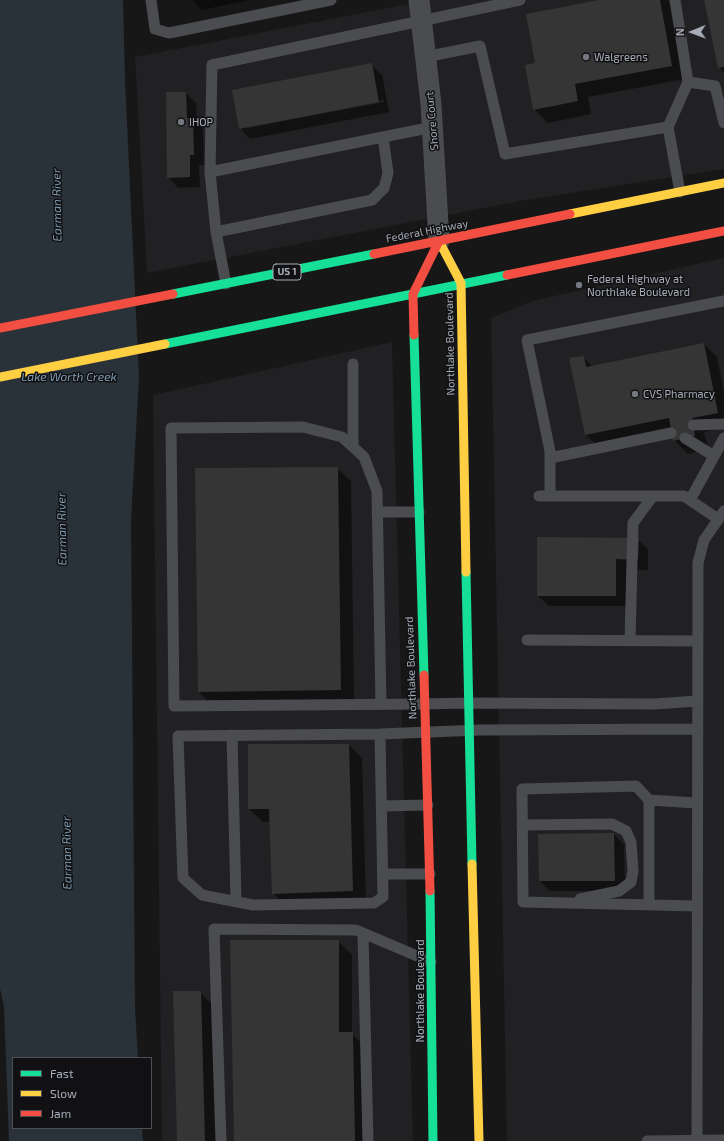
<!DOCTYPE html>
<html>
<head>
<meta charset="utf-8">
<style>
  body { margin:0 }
  #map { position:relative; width:724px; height:1141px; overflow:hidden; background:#171717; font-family:"Exo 2",sans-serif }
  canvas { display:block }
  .legend { position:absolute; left:12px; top:1057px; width:140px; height:72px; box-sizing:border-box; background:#111113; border:1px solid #4d4f55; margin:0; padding:5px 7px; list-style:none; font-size:12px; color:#a8adb8 }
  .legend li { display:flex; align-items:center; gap:8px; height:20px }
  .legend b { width:20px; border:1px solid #4d4f55 }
  .north { position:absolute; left:672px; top:12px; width:40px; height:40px; -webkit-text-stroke:3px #111113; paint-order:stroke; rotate:269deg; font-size:11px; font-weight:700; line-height:16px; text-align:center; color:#a8adb8 }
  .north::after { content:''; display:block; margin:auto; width:14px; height:18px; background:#a8adb8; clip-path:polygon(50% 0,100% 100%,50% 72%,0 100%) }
</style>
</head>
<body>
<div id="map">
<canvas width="724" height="1141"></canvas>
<ul class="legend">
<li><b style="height:5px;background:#16e098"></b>Fast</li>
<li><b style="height:5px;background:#ffcf43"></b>Slow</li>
<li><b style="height:5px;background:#f24e42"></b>Jam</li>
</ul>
<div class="north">N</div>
</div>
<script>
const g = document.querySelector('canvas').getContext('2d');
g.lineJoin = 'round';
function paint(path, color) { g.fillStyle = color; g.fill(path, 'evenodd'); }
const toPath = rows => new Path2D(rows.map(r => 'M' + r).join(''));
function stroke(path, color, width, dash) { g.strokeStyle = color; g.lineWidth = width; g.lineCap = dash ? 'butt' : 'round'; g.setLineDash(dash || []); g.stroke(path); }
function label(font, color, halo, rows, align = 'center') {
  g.font = font + ' "Exo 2",sans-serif'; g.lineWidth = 3; g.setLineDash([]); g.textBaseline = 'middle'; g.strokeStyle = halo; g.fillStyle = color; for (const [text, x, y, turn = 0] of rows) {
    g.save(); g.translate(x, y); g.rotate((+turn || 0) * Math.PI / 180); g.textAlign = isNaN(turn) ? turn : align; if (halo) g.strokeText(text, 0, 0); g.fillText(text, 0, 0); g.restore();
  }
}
paint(toPath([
  [429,0,724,0,724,169,520,201,147,273,135,57],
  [724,258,724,1141,507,1141,491,318,532,301],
  [392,342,413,1141,162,1141,153,395]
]), '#212123');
paint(toPath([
  [0,0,123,0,125,81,139,378,131,520,135,1009,138,1058,13,1058,13,1128,142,1128,143,1141,9,1141,4,1007,0,989]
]), '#2a3239');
paint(toPath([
  [192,0,250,0,201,10],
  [604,0,668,0,671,3,685,79,588,97,591,114,548,123,534,109,536,64],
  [705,0,724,0,724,73,719,67],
  [371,64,382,75,389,112,250,139,240,128],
  [384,100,384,102,247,128,247,126],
  [186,93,196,103,197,123,203,129,204,165,199,165,200,187,178,188,168,177],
  [704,344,717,357,724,392,724,428,704,432,708,449,688,454,674,440,673,433,600,448,586,435,571,359,583,357,593,367],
  [337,468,351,481,354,704,212,705,199,692],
  [638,539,648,549,648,570,626,569,626,606,549,606,538,596],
  [349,745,362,758,366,904,286,907,273,893,271,822,263,822,249,809],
  [614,834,624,845,625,891,550,891,540,881],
  [338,941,352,955,352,1034,366,1047,368,1141,235,1141],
  [200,992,214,1006,218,1141,178,1141]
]), '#0007');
paint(toPath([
  [599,0,660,0,672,66,575,84,578,101,533,110,525,65,535,63,526,14],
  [704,0,724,0,724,67,718,68],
  [372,63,379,102,239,129,232,90],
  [166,92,186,92,187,118,193,118,194,155,190,155,190,177,167,178],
  [704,343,718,413,692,418,695,436,673,441,669,418,585,435,569,358,584,356,586,367],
  [338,467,341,690,198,692,195,468],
  [537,537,639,538,638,560,616,559,616,596,537,596],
  [248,744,349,744,353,891,272,894,269,809,248,809],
  [614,833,615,881,539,881,538,834],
  [230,940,339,940,339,1032,353,1032,355,1141,234,1141],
  [173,991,201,991,205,1141,177,1141]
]), '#353536');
stroke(toPath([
  [151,0,155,29,169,33,331,0],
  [425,57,480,46,505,154,668,127,680,192],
  [688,82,715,86,724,123],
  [668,127,688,82,675,0],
  [210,172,383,137],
  [216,232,372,200,384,188,388,173,383,137,433,127],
  [226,284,216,232,210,172,212,65,520,0],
  [353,364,353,446],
  [693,425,724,424],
  [685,438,714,456],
  [550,458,671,433],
  [539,496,684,496,718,519],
  [550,496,550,451,527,340,724,301],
  [690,500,724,438],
  [377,512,419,512],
  [527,640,698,641],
  [630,641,633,523,653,496],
  [381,704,377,491,364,457,342,437,303,427,171,428,174,706,425,704,468,703,654,704,698,701],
  [380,734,383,897,374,903,253,905,202,895,183,878,178,736,380,734,480,730,698,729],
  [232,735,236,900],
  [649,800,649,905],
  [696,803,649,800,636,786,522,789,523,902,697,906],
  [382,806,428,805],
  [522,825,612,824,626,831,631,842,633,871,631,882,619,891,580,899],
  [384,874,430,874],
  [363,934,368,1141],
  [221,1141,214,929,356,930,431,962],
  [647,1141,724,1140],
  [697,1141,698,563,704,540,724,511]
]), '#4b4c50', 11);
stroke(toPath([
  [419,0,431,104,439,241]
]), '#4b4c50', 21);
stroke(toPath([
  [173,294,374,254],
  [414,335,424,675],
  [165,344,507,275],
  [466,572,472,864],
  [430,891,433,1141]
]), '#16e098', 9);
stroke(toPath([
  [570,214,724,183],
  [439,241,461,283,466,572],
  [0,377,165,344],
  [472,864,479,1141]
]), '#ffcf43', 9);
stroke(toPath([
  [374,254,570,214],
  [507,275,724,231],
  [0,328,173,294],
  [414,335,413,294,439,241],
  [424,675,430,891]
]), '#f24e42', 9);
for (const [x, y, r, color] of [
  [586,57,4,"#757880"],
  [181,122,4,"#757880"],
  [579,285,4,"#757880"],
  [635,394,4,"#757880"]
]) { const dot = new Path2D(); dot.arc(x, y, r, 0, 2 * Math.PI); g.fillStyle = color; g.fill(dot); stroke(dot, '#111113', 1.5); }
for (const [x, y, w] of [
  [287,272,28]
]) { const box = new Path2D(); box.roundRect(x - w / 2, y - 8, w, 16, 3); g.fillStyle = '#111113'; g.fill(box); stroke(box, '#a8adb8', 1); }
label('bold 10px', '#a8adb8', null, [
  ["US 1",287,272]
]);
label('11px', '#a8adb8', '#111113', [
  ["Walgreens",594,57],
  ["IHOP",189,122],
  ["Federal Highway at",587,279],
  ["Northlake Boulevard",587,292],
  ["CVS Pharmacy",643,394]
], 'left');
label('11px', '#a8adb8', '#111113', [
  ["Shore Court",432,121,-95],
  ["Federal Highway",427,231,-11],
  ["Northlake Boulevard",450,344,-91],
  ["Northlake Boulevard",411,668,-92],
  ["Northlake Boulevard",420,991,-90]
]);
label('italic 12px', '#7f9bb3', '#111113', [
  ["Earman River",57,205,-91],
  ["Lake Worth Creek",69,377],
  ["Earman River",62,529,-91],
  ["Earman River",67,853,-91]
]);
</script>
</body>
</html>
